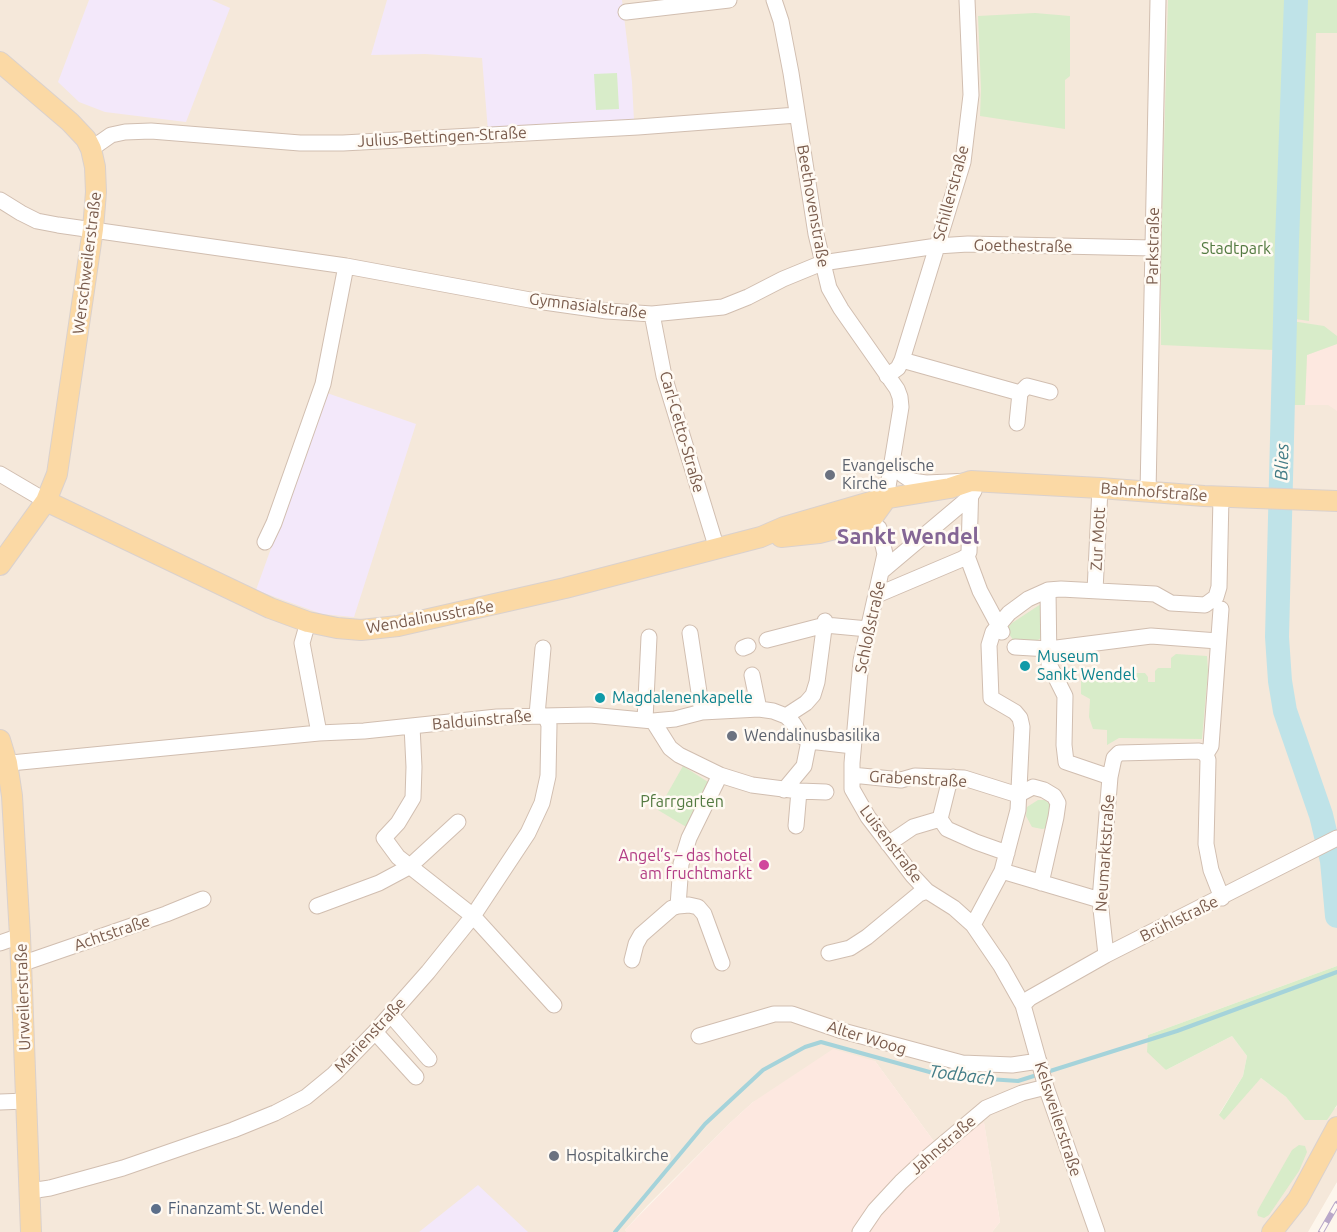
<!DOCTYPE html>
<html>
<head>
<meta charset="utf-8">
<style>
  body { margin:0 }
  canvas { display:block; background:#fdf6ec }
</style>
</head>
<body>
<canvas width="1337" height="1232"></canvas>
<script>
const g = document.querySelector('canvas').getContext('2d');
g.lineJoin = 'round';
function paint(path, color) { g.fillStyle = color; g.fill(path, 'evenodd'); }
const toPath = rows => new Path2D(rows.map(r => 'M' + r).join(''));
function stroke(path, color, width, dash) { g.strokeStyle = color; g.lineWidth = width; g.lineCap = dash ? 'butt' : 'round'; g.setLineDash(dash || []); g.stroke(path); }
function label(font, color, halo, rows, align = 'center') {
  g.font = font + ' Ubuntu,sans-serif'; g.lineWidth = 5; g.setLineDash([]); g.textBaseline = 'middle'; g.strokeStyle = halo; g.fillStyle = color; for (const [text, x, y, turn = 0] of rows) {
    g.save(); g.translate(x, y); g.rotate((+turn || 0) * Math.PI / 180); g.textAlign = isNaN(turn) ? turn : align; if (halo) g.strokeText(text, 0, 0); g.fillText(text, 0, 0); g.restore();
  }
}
paint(toPath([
  [0,0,1337,0,1337,966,1148,1035,1166,1070,1232,1036,1247,1056,1243,1076,1219,1114,1261,1078,1286,1097,1306,1120,1336,1108,1337,1105,1337,1182,1308,1232,992,1232,1000,1222,984,1123,941,1151,875,1061,753,1102,730,1123,647,1206,625,1230,627,1232,0,1232]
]), '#f5e8da');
paint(toPath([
  [1337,344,1337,411,1328,405,1305,405,1307,355],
  [833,1049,875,1061,941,1151,984,1122,1000,1222,992,1232,627,1232,625,1230,730,1123,753,1102]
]), '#fde8e0');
paint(toPath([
  [89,0,212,0,230,8,186,122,105,112,79,102,58,82],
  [387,0,622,0,632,82,634,121,488,131,482,58,425,54,371,55],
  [327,393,416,424,354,617,322,614,256,590],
  [478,1185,528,1232,419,1232]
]), '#f3e8fa');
paint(toPath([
  [1168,0,1337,0,1337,33,1316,33,1309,321,1275,316,1274,350,1161,345,1161,255],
  [1035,13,1070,16,1070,76,1065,80,1065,129,980,116,981,89,978,16],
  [617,73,619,109,596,110,594,74],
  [1285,320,1324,326,1337,336,1337,344,1307,355,1305,405,1283,405],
  [1047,600,1046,635,1031,644,1015,643,1006,629,1012,623],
  [1176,654,1207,656,1208,671,1202,739,1119,738,1107,745,1107,730,1093,729,1089,717,1090,699,1081,694,1081,681,1115,674,1129,675,1133,673,1145,673,1148,677,1148,682,1155,682,1155,671,1158,668,1171,668,1171,658],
  [683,766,708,782,709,785,688,828,658,810],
  [1038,800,1045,800,1052,806,1047,828,1042,829,1032,827,1026,816,1027,807],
  [1337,966,1337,1105,1327,1120,1305,1120,1286,1097,1261,1078,1224,1120,1219,1115,1243,1076,1247,1056,1232,1036,1166,1070,1147,1052,1148,1035],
  [1299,1145,1305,1146,1307,1152,1299,1171,1269,1215,1264,1218,1258,1216,1257,1212,1259,1208,1292,1150]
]), '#d8ecc9');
stroke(toPath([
  [1047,1072,1177,1031,1337,972],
  [615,1232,705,1124,763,1070,805,1047,821,1042,944,1076,1018,1081,1040,1074]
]), '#a5d3da', 4);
stroke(toPath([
  [1296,0,1287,241,1277,637,1280,681,1285,711,1321,815,1332,861,1337,916]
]), '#bfe3e8', 24);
const minor = toPath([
  [774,0,781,21,791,73,816,234,829,288,841,309,897,389,900,397,901,407,886,499],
  [626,12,729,0],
  [91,149,111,135,125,132,151,131,300,143,343,143,638,127,797,115],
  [0,200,21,213,37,221,58,225,346,266,530,300,607,311,652,314,723,307,748,297,783,279,822,263,937,246,968,244,1153,248],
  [652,314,664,376,717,549],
  [902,360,1020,393,1017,423],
  [887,376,898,368,902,360,963,162,971,95,967,0],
  [1020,393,1027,386,1050,392],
  [0,474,46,501],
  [1148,492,1158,0],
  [879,528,885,554,861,661,852,763,852,789,868,817,913,876,927,891,954,908,973,925,1001,966,1023,1005,1046,1087,1097,1232],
  [265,542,274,523,323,384,346,266],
  [967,556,980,591,1002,632],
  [882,571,971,496,974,491],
  [1048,590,1049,664,1065,696,1064,745,1066,762,1110,777],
  [1095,591,1100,488],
  [877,595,962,559,967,556,969,552,971,481,926,483,912,481,903,475,893,463],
  [308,622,302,643,319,733],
  [690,633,702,712],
  [767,640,825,625,868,629],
  [1015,647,1049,649,1151,636,1218,641],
  [743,648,748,646],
  [752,675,759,709],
  [537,715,543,648],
  [786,716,806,703,813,695,817,682,825,621],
  [645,720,649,637],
  [653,721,670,748,679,755,720,775,752,785,799,791,826,792],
  [412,726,414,767,413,798,398,823,384,838,398,857,473,916,554,1005],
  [1206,754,1211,746,1221,609],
  [0,764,319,733,364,731,497,717,590,715,653,721,675,719,702,712,759,709,773,711,786,716,793,723,801,736,809,741,853,746],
  [852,775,901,780,915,776,964,778,1018,795,1033,787,1044,790,1054,796,1058,803,1056,817,1041,883],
  [784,790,804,766,809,741],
  [940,819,947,829,976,842,1007,853],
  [940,819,948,787,953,777],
  [796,826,799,791],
  [888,844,913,827,940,819],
  [1002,871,1100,900],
  [317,906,379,883,409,867,458,822],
  [678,906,681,864,689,838,720,775],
  [973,925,1002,871,1018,810,1022,727,1020,718,1015,712,991,698,989,645,993,632,1009,613,1028,599,1048,590,1061,589,1155,594,1171,603,1205,605,1216,597,1219,587,1221,497],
  [0,943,20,936],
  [829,953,850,948,867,937,919,894,927,891],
  [1106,955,1100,900,1110,777,1114,758,1119,753,1199,751,1206,754,1208,760,1206,844,1211,870,1222,898],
  [632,960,636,944,641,935,672,908,678,906,689,905,698,907,704,914,722,963],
  [21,964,166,914,203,899],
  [1023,1005,1030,998,1106,955,1337,838],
  [391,1015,429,1059],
  [375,1032,416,1077],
  [699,1036,774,1014,792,1014,839,1030,962,1063,1012,1065,1039,1061],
  [0,1102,26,1101],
  [30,1191,50,1188,123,1168,233,1130,275,1113,306,1097,334,1074,375,1032,428,972,473,916,528,833,542,803,548,776,549,725,547,720,542,715],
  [860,1232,875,1210,901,1182,929,1156,986,1108,1022,1093,1046,1087]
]);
const major = toPath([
  [0,62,70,122,86,139,91,149,95,167,96,192,93,229,57,474,46,501,0,565],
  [46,501,270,608,308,622,337,628,361,630,398,626,565,588,761,537,784,527,877,500,950,488,971,481,1100,488,1204,496,1337,501],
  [781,537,819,533,862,522,873,517,886,499],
  [0,740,7,763,12,796,20,936,31,1232],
  [1272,1232,1298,1199,1337,1127]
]);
stroke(minor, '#d1beb0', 17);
stroke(major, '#dad1cd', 22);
stroke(minor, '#fff', 15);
stroke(major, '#fbd9a5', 20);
const rail = toPath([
  [1321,1232,1337,1204]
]);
stroke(rail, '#b9a8c9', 6);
stroke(rail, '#fffaf3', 4, [11]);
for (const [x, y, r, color] of [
  [830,475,6,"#6b7280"],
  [1025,666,6,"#0f9aa8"],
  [600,698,6,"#0f9aa8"],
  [732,736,6,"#6b7280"],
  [764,865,6,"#d1479c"],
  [554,1156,6,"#6b7280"],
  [156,1209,6,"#5c6f8a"]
]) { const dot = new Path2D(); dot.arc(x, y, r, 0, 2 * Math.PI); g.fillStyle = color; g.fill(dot); stroke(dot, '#fffaf3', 2); }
label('16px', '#7a5c4d', '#fffaf3', [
  ["Julius-Bettingen-Straße",442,137,-3],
  ["Schillerstraße",951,193,-75],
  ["Beethovenstraße",813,206,80],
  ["Goethestraße",1023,246,1],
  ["Parkstraße",1153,246,-89],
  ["Werschweilerstraße",87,263,-83],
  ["Gymnasialstraße",588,306,7],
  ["Carl-Cetto-Straße",682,432,74],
  ["Bahnhofstraße",1154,492,4],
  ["Zur Mott",1098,539,-87],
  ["Wendalinusstraße",430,617,-10],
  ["Schloßstraße",870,627,-78],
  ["Balduinstraße",482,720,-5],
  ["Grabenstraße",918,779,3],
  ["Luisenstraße",891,844,53],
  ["Neumarktstraße",1105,853,-86],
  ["Brühlstraße",1179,919,-26],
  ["Achtstraße",112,933,-19],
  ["Urweilerstraße",23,997,-92],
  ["Marienstraße",370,1035,-47],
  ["Alter Woog",867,1038,17],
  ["Kelsweilerstraße",1058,1119,72],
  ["Jahnstraße",943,1145,-41]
]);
label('16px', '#537a41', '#fffaf3', [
  ["Stadtpark",1236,249],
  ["Pfarrgarten",682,802]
]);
label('16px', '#5b616d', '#fffaf3', [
  ["Evangelische",842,466],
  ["Kirche",842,484],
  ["Wendalinusbasilika",744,736],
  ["Hospitalkirche",566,1156]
], 'left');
label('16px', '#0d838f', '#fffaf3', [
  ["Museum",1037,657],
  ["Sankt Wendel",1037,675],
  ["Magdalenenkapelle",612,698]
], 'left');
label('16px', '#b23c85', '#fffaf3', [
  ["Angel’s – das hotel",752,856],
  ["am fruchtmarkt",752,874]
], 'right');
label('16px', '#4e5e75', '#fffaf3', [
  ["Finanzamt St. Wendel",168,1209]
], 'left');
label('italic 18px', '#437c86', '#fffaf3', [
  ["Blies",1282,462,-88],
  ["Todbach",962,1075,7]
]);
label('bold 22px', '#846695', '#fffaf3', [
  ["Sankt Wendel",908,537]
]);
</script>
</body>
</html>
